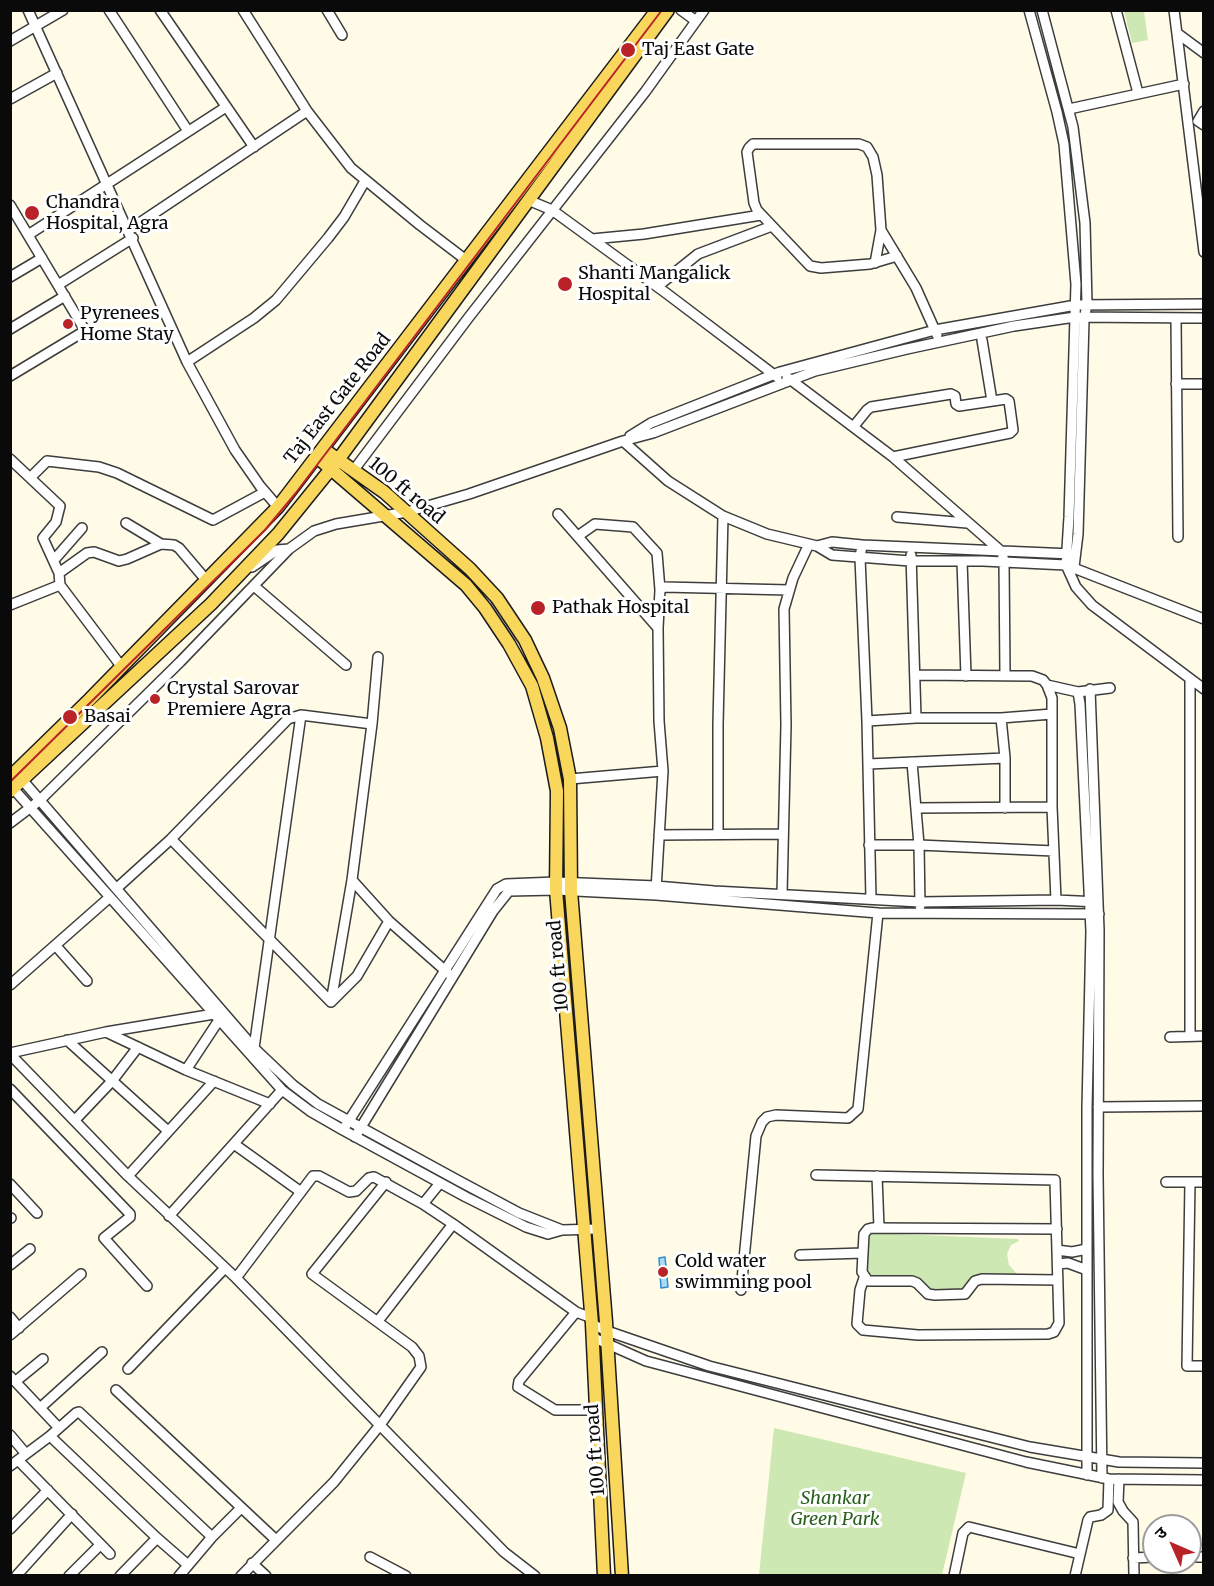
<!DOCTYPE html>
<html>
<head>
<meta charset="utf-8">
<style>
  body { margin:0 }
  #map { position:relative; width:1214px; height:1586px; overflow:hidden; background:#fffbe7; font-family:Merriweather,"Noto Sans Devanagari",serif }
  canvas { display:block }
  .frame { position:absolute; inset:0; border:12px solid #0a0a0a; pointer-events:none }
  .north { position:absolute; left:1142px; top:1514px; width:60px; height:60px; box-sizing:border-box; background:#fff; border:2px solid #9d9d9d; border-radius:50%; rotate:315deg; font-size:16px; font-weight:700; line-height:24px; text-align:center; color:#0a0a0a }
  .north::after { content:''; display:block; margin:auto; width:21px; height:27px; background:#b92327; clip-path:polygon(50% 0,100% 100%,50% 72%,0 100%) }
</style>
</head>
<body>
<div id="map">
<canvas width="1214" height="1586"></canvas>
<div class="frame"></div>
<div class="north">उ</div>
</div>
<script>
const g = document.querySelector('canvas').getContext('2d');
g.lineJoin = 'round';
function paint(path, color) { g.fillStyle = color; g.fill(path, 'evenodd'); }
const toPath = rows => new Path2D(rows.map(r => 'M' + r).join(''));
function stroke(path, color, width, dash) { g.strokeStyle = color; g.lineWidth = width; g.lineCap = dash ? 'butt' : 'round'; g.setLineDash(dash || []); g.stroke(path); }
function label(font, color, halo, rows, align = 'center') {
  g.font = font + ' Merriweather,serif'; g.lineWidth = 6; g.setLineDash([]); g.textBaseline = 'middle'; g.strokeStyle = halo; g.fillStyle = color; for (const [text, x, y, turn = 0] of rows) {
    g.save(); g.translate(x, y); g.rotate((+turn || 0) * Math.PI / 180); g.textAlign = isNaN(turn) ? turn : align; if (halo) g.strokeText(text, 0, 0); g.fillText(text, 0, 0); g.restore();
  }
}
paint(toPath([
  [1124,11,1144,11,1148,40,1132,43],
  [872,1233,1018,1239,1019,1241,1011,1245,1007,1254,1009,1265,1017,1274,974,1276,961,1291,929,1290,924,1286,872,1277,866,1271,867,1239],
  [774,1428,966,1473,942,1575,759,1575]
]), '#cde8b2');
const water = toPath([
  [665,1257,668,1287,661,1288,659,1258,665,1257]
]);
paint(water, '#acd9f6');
stroke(water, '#338ccd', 1.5);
const minor = toPath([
  [28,10,187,362,235,450,260,486,278,507],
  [109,10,188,131],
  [160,10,254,147],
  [243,10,307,111,351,168,420,225,466,260],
  [327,10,342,35],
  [681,10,696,21],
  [1029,10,1057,112,1064,144,1076,284,1069,517,1066,565,1076,587,1092,605,1204,689],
  [1042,10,1073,127,1085,223,1087,304,1084,320,1078,534,1074,567],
  [1116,10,1138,93],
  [1174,10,1204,252],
  [1177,33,1204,53],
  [10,41,63,10],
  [10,99,57,73],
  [1069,109,1184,84],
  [1204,111,1198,121,1204,125],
  [528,200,552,210,666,293,777,377],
  [10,205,83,327,83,332,10,376],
  [129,230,307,111],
  [28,235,226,107],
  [592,239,644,234,761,215],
  [897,256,870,264,821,268,810,266,757,210,754,203,747,152,749,148,753,144,859,144,867,147,873,157,877,175,881,230,916,288,937,335],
  [875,263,881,230],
  [10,277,42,258],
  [58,285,133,238],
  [658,286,698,254,772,226],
  [1176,318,1178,537],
  [10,329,65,296],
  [982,340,992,401],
  [187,362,254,318,276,300,328,238,344,217,365,181],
  [787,377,893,457,1002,552,1004,562,1005,674],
  [1176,384,1204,384],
  [854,426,867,410,871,407,951,394,955,396,956,404,959,406,1006,399,1009,401,1013,430,1010,433,893,457],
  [630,436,651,423,780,372,935,330,1076,305,1204,304],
  [623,441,668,481,723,516,767,534,817,546,832,555,910,561,983,561,1066,565,1204,619],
  [10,459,60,506,56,522,43,538,59,573,60,585,121,666],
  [353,471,469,317,645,92,704,10],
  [31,477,47,461,99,467,117,473,213,520,265,492],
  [558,514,658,628],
  [897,517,967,523],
  [126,523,161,544,174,545,179,548,207,581],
  [578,536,595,524,633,527,657,553,660,590],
  [862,545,860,558,867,721,871,899],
  [817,546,832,542,862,545,1072,554],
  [911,555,916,718],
  [54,560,82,528],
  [962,561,966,676],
  [252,567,277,550,289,549],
  [59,573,87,553,94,552,119,561,127,559,161,544],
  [254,586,346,665],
  [10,605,60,585],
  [916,675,1032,676,1043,680,1047,685,1052,698,1052,807,1056,900],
  [1047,685,1078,692,1110,688],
  [1090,689,1099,930,1098,1175,1102,1478],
  [1078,692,1080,704,1091,931,1087,1108,1087,1475],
  [1001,718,1005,758,1005,808],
  [867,721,916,718,1001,718,1052,714],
  [912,762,919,845,920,906],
  [868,764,1005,758],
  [18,775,254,1048,293,1085,318,1104,459,1181,519,1213,562,1230],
  [570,779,663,771],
  [10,785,282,1090,310,1111,343,1130,466,1197,526,1227,548,1234,562,1230,598,1229],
  [917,808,1052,807],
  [10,823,39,801,180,662,289,549,314,531,336,524,407,512,469,494,623,441,653,433,815,371,907,349,1014,326,1075,317,1204,318],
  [718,834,718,724,723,516],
  [659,835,783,834],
  [171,839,331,1002],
  [869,845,919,845,1054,851],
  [352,880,389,921,449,974],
  [117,888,171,839,288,719,301,715,372,724],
  [656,890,663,771,659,721,658,628,660,590,664,587,789,590],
  [782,894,786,725,784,609,793,578,809,544],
  [56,946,87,981],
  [10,985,110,897],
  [331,1002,352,880,372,724,378,657],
  [331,1002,357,976,389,921],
  [106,1032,186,1070,270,1104],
  [1190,1036,1190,679],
  [1170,1037,1204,1036],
  [67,1040,168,1131],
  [254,1048,301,715],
  [10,1053,106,1032,214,1014],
  [10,1054,128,1176,236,1278,504,1552,535,1576],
  [186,1070,219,1020],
  [10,1089,130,1214,130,1217,104,1238,147,1286],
  [1098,1107,1204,1106],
  [75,1120,112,1081,138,1047],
  [343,1130,497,889,506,884,556,882,656,886,714,891,920,902,1056,900,1098,902],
  [355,1137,493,911,509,891,556,890,656,895,878,913,1099,914],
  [234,1144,301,1192],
  [816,1175,1055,1180,1059,1323,1054,1332,1048,1334,918,1335,863,1330,857,1324,860,1290,864,1278],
  [128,1176,214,1081],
  [877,1176,879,1228],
  [1166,1182,1204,1182],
  [1190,1182,1187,1366,1204,1366],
  [10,1184,37,1213],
  [423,1204,440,1183],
  [169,1216,282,1090],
  [10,1218,11,1218],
  [453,1224,576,1312,592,1318],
  [1057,1229,872,1228,868,1229,864,1234,862,1272,868,1281,912,1281,917,1283,928,1294,935,1295,965,1294,975,1281,982,1279,1058,1280],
  [1057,1250,1072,1252,1087,1249],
  [800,1255,863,1253],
  [1058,1264,1068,1263,1087,1270],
  [10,1265,30,1249],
  [236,1278,313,1176,319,1176,349,1192,356,1191,369,1178,374,1177,423,1204,453,1224,378,1321],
  [741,1290,756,1136,762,1122,767,1117,776,1115,848,1118,858,1109,878,913],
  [576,1312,519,1381,518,1387,555,1410,595,1410],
  [10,1317,19,1328],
  [592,1324,607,1331,709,1366,1030,1447,1119,1462,1204,1463],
  [10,1335,81,1274],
  [592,1337,646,1361,1026,1462,1109,1479,1204,1480],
  [128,1369,225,1268],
  [10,1376,59,1428],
  [16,1381,43,1359],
  [116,1390,276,1540],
  [40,1408,102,1352],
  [10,1435,26,1454],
  [50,1436,157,1538,188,1565],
  [18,1460,110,1554],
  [10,1466,50,1436,76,1413,79,1412,212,1537],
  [1119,1479,1118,1502,1123,1511,1133,1522,1134,1576],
  [10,1529,48,1490],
  [370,1557,406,1576],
  [1190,1557,1204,1557],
  [1133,1558,1154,1557],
  [252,1563,266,1576],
  [17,1575,72,1514],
  [69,1576,100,1545],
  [120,1576,157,1538],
  [179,1576,212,1537,241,1508],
  [241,1576,334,1482,380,1425,421,1367,419,1356,412,1347,312,1274,386,1182],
  [954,1576,963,1533,969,1527,1080,1554],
  [1075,1576,1088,1520,1090,1517,1101,1515,1108,1510,1109,1479]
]);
const major = toPath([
  [323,449,384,492,470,569,497,598,525,640,543,678,560,728,570,779,571,891,606,1322,622,1576],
  [317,457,466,585,485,608,509,644,532,686,547,738,557,791,556,890,592,1324,604,1576],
  [10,777,89,700,278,507,657,10],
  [10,791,211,604,278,534,338,460,668,10]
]);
stroke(minor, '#3d3d3d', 12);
stroke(major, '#1b1b1b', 15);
stroke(minor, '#fff', 9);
stroke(major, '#f9d65c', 12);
stroke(toPath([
  [10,782,265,530,295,494,662,10]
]), '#b92327', 2);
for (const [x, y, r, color] of [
  [628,50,8,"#b92327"],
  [32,213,8,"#b92327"],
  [565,284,8,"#b92327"],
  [68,324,6,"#b92327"],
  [538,608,8,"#b92327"],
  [155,699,6,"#b92327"],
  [70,717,8,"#b92327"],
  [663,1272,6,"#b92327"]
]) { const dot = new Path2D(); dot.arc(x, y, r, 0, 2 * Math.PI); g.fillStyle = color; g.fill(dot); stroke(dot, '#fff', 2); }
label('18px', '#0a0a0a', '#fff', [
  ["Taj East Gate",642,50],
  ["Chandra",46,203],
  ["Hospital, Agra",46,224],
  ["Shanti Mangalick",578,274],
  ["Hospital",578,295],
  ["Pyrenees",80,314],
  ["Home Stay",80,335],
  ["Pathak Hospital",552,608],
  ["Crystal Sarovar",167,689],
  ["Premiere Agra",167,710],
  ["Basai",84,717],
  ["Cold water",675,1262],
  ["swimming pool",675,1283]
], 'left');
label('18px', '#0a0a0a', '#fff', [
  ["Taj East Gate Road",338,399,-52],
  ["100 ft road",406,491,40],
  ["100 ft road",559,966,-95],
  ["100 ft road",596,1450,-94]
]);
label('italic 18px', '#28601b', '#fff', [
  ["Shankar",835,1499],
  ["Green Park",835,1520]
]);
</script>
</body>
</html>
